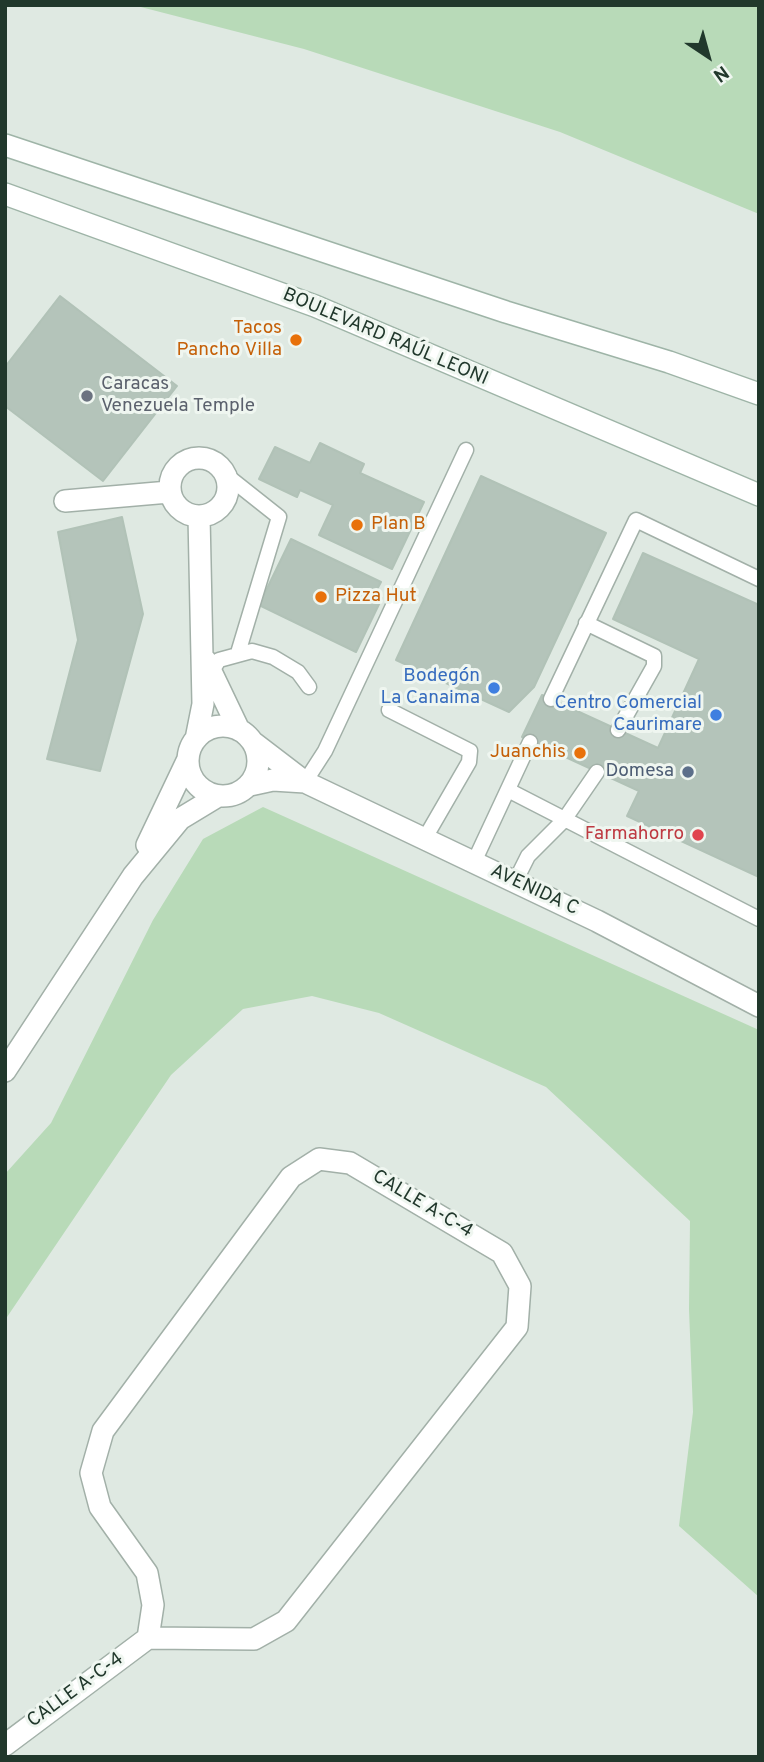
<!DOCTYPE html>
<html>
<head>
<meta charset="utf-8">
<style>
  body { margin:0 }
  #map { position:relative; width:764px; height:1762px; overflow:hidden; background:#dfe9e2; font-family:Overpass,sans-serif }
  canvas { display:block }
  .frame { position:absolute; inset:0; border:7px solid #21382c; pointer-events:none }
  .north { position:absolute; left:673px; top:21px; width:70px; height:70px; -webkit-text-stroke:5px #eff6f0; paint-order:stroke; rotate:144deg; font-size:19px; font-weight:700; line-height:28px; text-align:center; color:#21382c }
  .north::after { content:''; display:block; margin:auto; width:24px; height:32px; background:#21382c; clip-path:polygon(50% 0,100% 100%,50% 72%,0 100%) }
</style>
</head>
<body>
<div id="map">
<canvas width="764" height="1762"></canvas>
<div class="frame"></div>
<div class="north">N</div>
</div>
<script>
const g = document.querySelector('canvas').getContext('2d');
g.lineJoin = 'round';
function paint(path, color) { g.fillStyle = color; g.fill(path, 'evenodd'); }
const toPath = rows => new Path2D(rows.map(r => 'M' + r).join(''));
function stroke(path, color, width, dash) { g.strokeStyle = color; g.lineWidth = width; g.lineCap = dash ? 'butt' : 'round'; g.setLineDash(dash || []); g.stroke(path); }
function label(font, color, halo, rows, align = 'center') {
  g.font = font + ' Overpass,sans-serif'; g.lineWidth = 6; g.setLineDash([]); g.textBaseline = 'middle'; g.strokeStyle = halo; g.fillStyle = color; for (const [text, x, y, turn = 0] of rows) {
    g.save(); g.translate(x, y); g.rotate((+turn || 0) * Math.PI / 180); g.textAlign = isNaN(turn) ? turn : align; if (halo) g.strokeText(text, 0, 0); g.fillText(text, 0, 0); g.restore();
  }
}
paint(toPath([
  [133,5,759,5,759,214,560,132,304,49],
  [263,807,759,1030,759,1597,679,1526,693,1412,689,1309,690,1221,546,1087,379,1013,312,996,243,1009,171,1075,5,1320,5,1174,51,1123,153,920,203,839]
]), '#b8dab8');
const building = toPath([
  [60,296,177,386,103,481,5,406,5,367,60,296],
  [320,443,364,464,360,473,424,502,392,569,319,535,333,505,300,490,297,497,259,479,275,447,310,463,320,443],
  [481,476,606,533,534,687,509,712,396,660,481,476],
  [122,517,143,614,100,771,47,759,78,640,58,532,122,517],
  [291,539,381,582,374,595,382,598,356,652,259,605,291,539],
  [643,553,759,605,759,877,627,816,639,791,522,737,542,695,658,748,699,659,613,619,643,553]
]);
paint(building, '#b4c4ba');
stroke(building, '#b1c2b7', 2);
const service = toPath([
  [226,475,279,517,238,653],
  [586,623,654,656,654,666,618,730],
  [211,672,219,660,252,651,273,657,298,672,309,687],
  [551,699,636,520,759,579],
  [389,710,470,751,469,762,425,838],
  [305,782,325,751,466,450],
  [508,790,759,919],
  [474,862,530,742],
  [515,882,528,856,564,820,597,772]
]);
const minor = toPath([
  '170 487a29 29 0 1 1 58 0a29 29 0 1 1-58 0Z',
  [65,501,169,492],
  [206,661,239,730],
  '188 761a35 35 0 1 1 70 0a35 35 0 1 1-70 0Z',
  [196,739,203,704,199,516],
  [254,743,305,782,597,921,759,1006],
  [250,785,273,780,305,782],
  [147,845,188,759],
  [5,1071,133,876,180,819,218,796],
  [5,1745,148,1638,254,1639,286,1621,517,1327,520,1286,502,1253,350,1163,319,1159,291,1177,103,1431,91,1473,100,1507,147,1573,153,1605,148,1638]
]);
const secondary = toPath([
  [5,145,506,312,669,362,759,394],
  [5,194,315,306,759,495]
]);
stroke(service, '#a2b0a8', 17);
stroke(minor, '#a2b0a8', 24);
stroke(secondary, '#9eb4a7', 24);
stroke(service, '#fff', 14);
stroke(minor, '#fff', 21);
stroke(secondary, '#fff', 21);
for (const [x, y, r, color] of [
  [296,340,7,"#e8710a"],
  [87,396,7,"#6b7280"],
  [357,525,7,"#e8710a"],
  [321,597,7,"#e8710a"],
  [494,688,7,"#3f7fe0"],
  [716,715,7,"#3f7fe0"],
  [580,753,7,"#e8710a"],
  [688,772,7,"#5c6f8a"],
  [698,835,7,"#e0444e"]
]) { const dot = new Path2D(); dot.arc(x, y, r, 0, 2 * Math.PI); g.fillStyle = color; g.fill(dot); stroke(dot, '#eff6f0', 2.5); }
label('19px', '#c56008', '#eff6f0', [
  ["Tacos",282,329],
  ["Pancho Villa",282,351],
  ["Plan B",371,525,"left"],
  ["Pizza Hut",335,597,"left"],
  ["Juanchis",566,753]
], 'right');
label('19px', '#21382c', '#eff6f0', [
  ["BOULEVARD RAÚL LEONI",385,338,23],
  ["AVENIDA C",534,891,25],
  ["CALLE A-C-4",422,1205,31],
  ["CALLE A-C-4",76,1691,-36]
]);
label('19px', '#5b616d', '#eff6f0', [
  ["Caracas",101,385],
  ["Venezuela Temple",101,407]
], 'left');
label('19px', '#366cbe', '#eff6f0', [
  ["Bodegón",480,677],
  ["La Canaima",480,699],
  ["Centro Comercial",702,704],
  ["Caurimare",702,726]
], 'right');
label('19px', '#4e5e75', '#eff6f0', [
  ["Domesa",674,772]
], 'right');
label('19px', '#be3a42', '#eff6f0', [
  ["Farmahorro",684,835]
], 'right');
</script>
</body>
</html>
